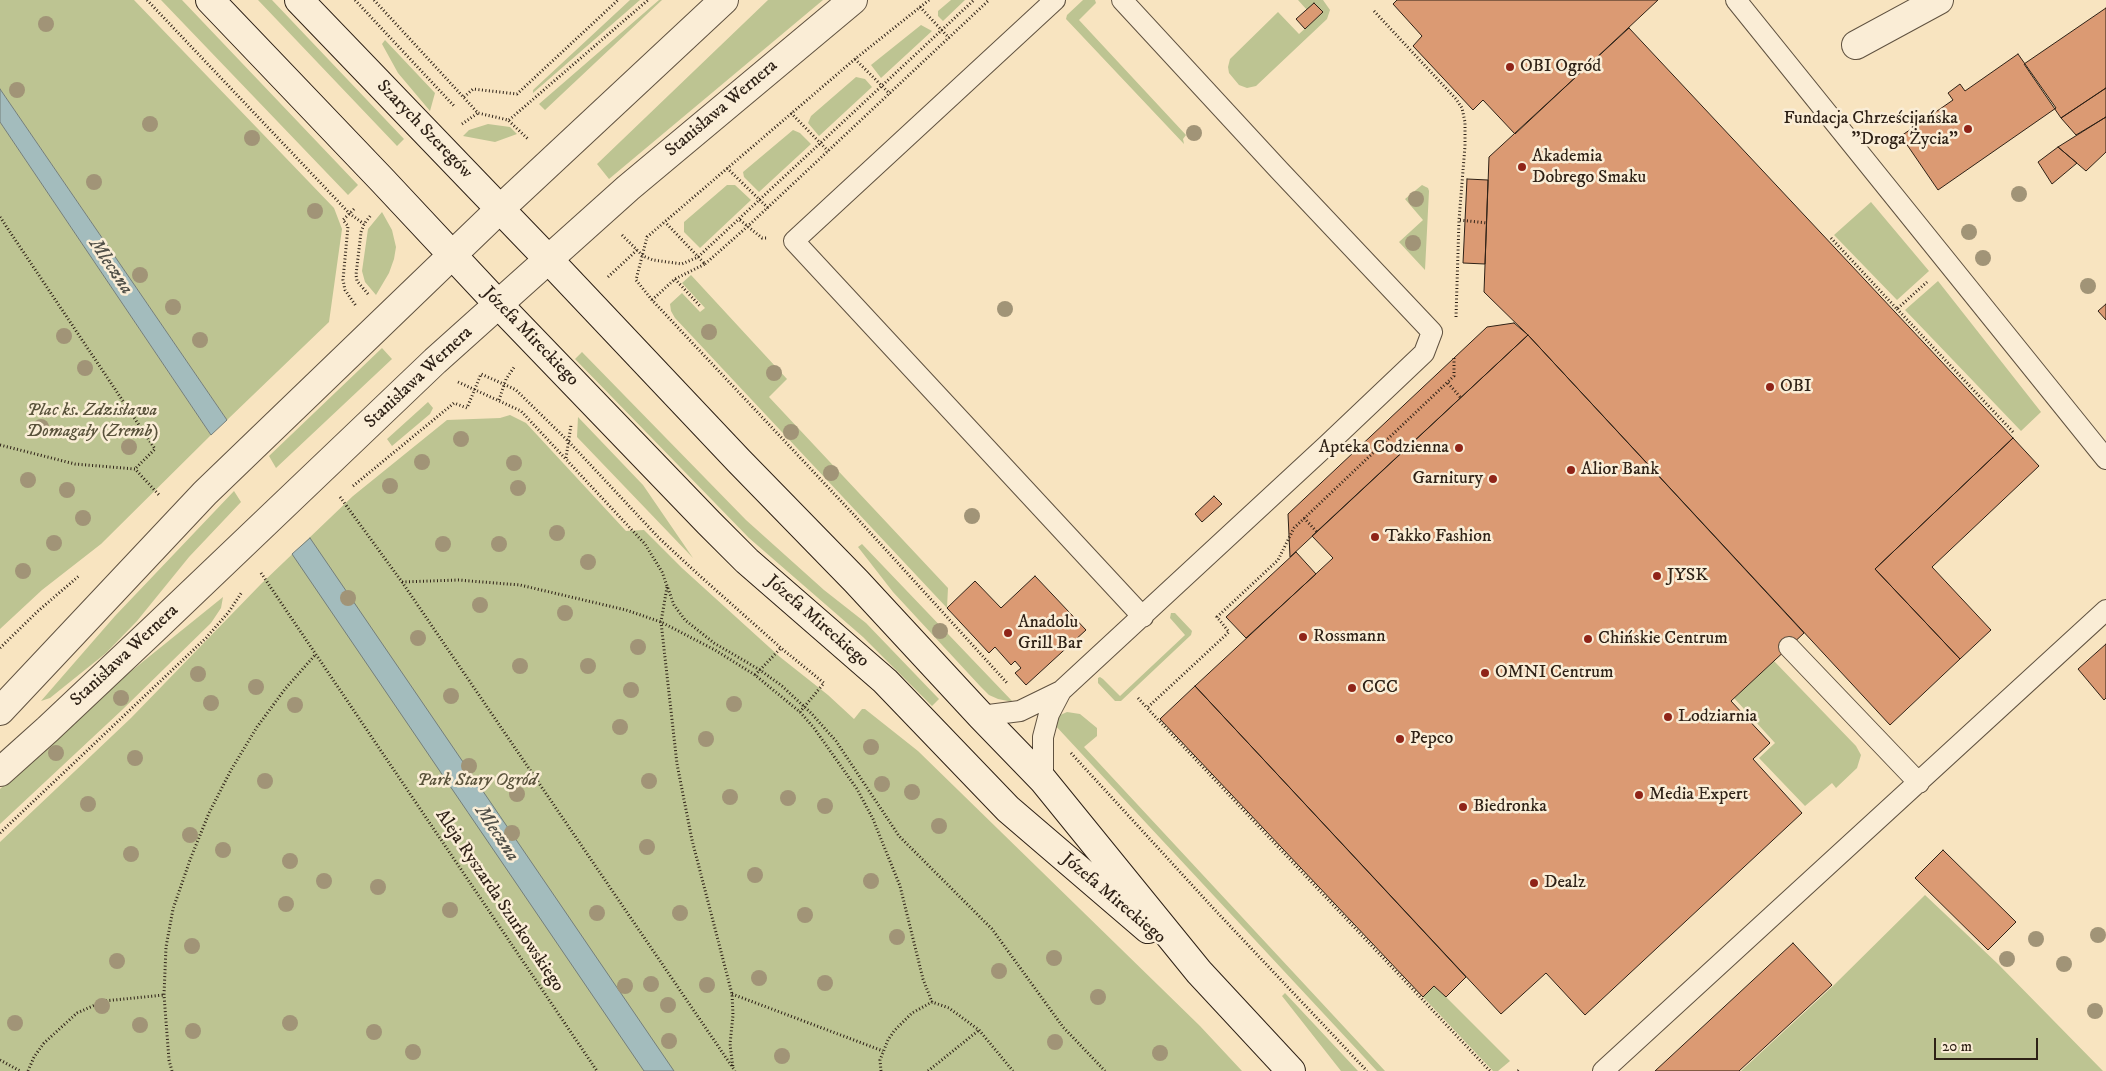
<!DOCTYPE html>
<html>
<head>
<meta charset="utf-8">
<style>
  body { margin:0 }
  #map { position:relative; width:2106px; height:1071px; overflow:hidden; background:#f8e4c0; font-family:"IM FELL DW Pica",serif }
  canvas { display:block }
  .scale { position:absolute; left:1934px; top:1038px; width:104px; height:22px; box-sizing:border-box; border:2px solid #2e2116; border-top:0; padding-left:6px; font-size:15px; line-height:18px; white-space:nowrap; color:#2e2116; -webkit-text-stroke:4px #faedd6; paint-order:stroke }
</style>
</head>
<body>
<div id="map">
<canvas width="2106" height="1071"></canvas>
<div class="scale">20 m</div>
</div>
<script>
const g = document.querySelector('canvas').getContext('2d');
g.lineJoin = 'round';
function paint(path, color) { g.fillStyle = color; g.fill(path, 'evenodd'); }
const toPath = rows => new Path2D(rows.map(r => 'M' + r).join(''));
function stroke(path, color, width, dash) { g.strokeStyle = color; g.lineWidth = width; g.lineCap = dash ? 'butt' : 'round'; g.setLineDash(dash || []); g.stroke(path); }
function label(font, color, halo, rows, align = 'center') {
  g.font = font + ' "IM FELL DW Pica",serif'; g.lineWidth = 5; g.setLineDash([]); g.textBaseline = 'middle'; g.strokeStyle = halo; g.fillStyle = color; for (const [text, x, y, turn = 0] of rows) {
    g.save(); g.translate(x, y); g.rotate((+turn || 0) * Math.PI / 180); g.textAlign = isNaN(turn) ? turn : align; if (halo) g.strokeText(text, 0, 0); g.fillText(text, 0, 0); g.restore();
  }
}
paint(toPath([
  [0,0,134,0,334,208,342,229,329,322,227,420,0,89],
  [161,0,182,0,358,185,348,195],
  [258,0,272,0,404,139,397,146],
  [630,0,640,0,533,93,533,90],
  [659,0,662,0,545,110,539,104],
  [768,0,823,0,609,179,597,164],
  [951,0,965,0,943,21,938,16,938,11],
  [1083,0,1095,0,1096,3,1079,20,1186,135,1183,139,1184,144,1066,19,1067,15],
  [1298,0,1323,0,1330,10,1327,19,1256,86,1247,88,1239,85,1229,73,1228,67,1230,59,1278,12,1299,34,1323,12,1307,10],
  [921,25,932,31,881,78,871,65],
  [385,40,435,93,430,111,398,73,382,44],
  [856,77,865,79,872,87,819,136,808,123,811,116],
  [0,122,211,435,101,544,42,590,0,629],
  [488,124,510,127,517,134,495,142,463,136,469,130],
  [793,130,800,133,811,144,759,192,744,177,743,172],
  [727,185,735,185,751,200,700,248,684,232,684,222],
  [1422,185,1428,188,1429,191,1425,270,1399,242,1423,220,1405,199],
  [1871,202,1929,271,1897,300,1834,235],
  [382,212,392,230,396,247,394,259,389,273,376,295,365,282,362,271,368,229],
  [691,275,787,379,769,397,948,588,947,608,675,318,671,311,670,304,682,293,700,312,705,308,682,283],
  [1938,281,2041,412,2021,431,1905,310],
  [382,348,392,359,276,468,269,456],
  [582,352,746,520,824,590,866,623,939,699,932,706,863,637,749,538,575,359],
  [428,402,433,408,430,414,392,446,387,439],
  [510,415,526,423,626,531,644,530,682,568,780,657,828,695,854,719,862,709,865,709,918,751,1200,1026,1242,1071,0,1071,0,842,131,718,261,584,353,496,447,420,500,418],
  [578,417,643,485,693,558,577,437],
  [234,491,241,502,189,557,137,621,106,653,50,698,41,701,115,616],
  [862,544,1013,702,998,699,989,695,980,686,893,592,858,547],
  [223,597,221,608,211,623,122,710,0,824,0,789,88,706],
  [1171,613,1175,613,1192,631,1191,635,1121,701,1115,701,1098,683,1098,678,1100,677,1103,679,1120,696,1185,635,1170,618],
  [1774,661,1856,746,1861,755,1857,768,1836,788,1832,783,1805,806,1759,758,1775,743,1734,698],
  [1067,712,1080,714,1097,728,1097,736,1084,747,1385,1071,1377,1071,1053,723,1058,716],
  [1925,895,1998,964,2103,1071,1741,1071,1834,985],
  [1434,986,1446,997,1510,1061,1498,1071,1493,1071,1423,997],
  [1285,993,1358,1071,1341,1071,1282,996]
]), '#bdc492');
const water = toPath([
  [0,89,227,420,211,435,0,122,0,89],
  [310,538,420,699,674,1071,644,1071,292,554,310,538]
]);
paint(water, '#a3bcbd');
stroke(water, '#747e7a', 1);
const building = toPath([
  [1397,0,1658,0,1515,134,1483,100,1473,110,1413,46,1422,36,1393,4,1397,0],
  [1314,3,1323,12,1305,29,1296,19,1314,3],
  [2106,8,2106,88,2061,118,2024,64,2106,8],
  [1629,28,2013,438,1875,569,1960,659,1890,725,1528,335,1484,292,1489,157,1629,28],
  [2018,54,2056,108,1938,190,1901,136,1953,100,1948,93,1960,84,1965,91,2018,54],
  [2106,88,2106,117,2076,135,2061,118,2106,88],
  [2106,117,2106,152,2086,171,2058,147,2106,117],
  [2058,147,2077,163,2052,184,2038,162,2058,147],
  [1467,179,1488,180,1485,264,1463,263,1467,179],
  [2106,304,2106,320,2098,311,2106,304],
  [1514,323,1528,335,1290,557,1288,514,1487,327,1514,323],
  [1528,335,1804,633,1731,701,1770,743,1753,759,1802,813,1585,1015,1546,973,1501,1014,1195,686,1333,558,1312,536,1528,335],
  [2013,438,2039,466,1932,567,1991,630,1960,659,1875,569,2013,438],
  [1214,496,1222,504,1202,522,1195,514,1214,496],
  [1296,552,1316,574,1246,638,1226,617,1296,552],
  [1035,576,1086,630,1026,685,1015,673,1021,668,1015,661,1011,665,995,647,989,653,947,608,975,581,1001,608,1035,576],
  [2106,644,2106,698,2104,700,2078,669,2106,644],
  [1195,686,1466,977,1446,997,1434,986,1423,997,1160,719,1195,686],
  [1943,850,2016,922,1988,950,1915,878,1943,850],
  [1793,943,1832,985,1739,1071,1655,1071,1793,943]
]);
paint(building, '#db9a73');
stroke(building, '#2e2116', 1);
const service = toPath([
  [1055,0,794,241,1143,617],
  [1736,0,2106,459],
  [1789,647,1919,783],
  [981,716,1020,711,1061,691,1327,445,1424,353,1432,332,1279,170,1122,0],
  [1043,780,1043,737,1049,714,1061,691],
  [1603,1071,2106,610]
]);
const minor = toPath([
  [1856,45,1939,0]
]);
const tertiary = toPath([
  [0,711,205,493,500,209,724,0],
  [0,772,48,729,153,630,435,361,628,188,853,0]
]);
const secondary = toPath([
  [210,0,383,181,499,305,709,523,747,561,885,681,1008,809,1148,929],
  [299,0,549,260,739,461,856,581,981,716,1043,780,1199,972,1291,1071]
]);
stroke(service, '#605240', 22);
stroke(minor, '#605240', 30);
stroke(tertiary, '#605240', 30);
stroke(secondary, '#2e2116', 30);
stroke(toPath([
  [147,0,350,214,364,224],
  [355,0,455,107],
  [374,0,478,113,508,120,529,140],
  [929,0,855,59,647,237,636,280,652,300,855,516,1008,684],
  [920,7,949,38],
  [1374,11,1456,99,1462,108,1465,122,1465,146,1459,220],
  [855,59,890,94],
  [464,97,473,89,517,94,618,0],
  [791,113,828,151],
  [509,120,648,0],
  [462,124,478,113],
  [727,168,768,208],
  [354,209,343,220,348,226,343,280,345,290,356,306],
  [0,217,155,449,135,469],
  [740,220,762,238,768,238],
  [622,235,643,256,653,260,682,264,698,257,974,0],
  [1831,238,1897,309,1927,282],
  [705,264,748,226,989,0],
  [608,277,637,250],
  [675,279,701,307],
  [368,294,357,281,356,275,361,232,364,224,371,215],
  [652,300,675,279,705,264,665,222],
  [1897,309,2014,433],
  [1456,317,1459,220,1487,223],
  [1454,358,1454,376,1294,528,1278,560,1217,617,1229,632,1147,708,1490,1071],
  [458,382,521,411,645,544,662,572,674,605,685,620,714,643,760,670,782,686,811,713,836,741,899,836,992,929,1063,1027,1105,1071],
  [1448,383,1461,398],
  [499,400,506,379,515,366],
  [0,445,75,464,135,469,160,496],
  [566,458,571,425],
  [353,486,454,403,467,408,481,374,510,387,516,390,570,443,659,538,700,576,781,648,824,683,800,712],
  [340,497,402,582,735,1071],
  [1304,518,1317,532],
  [261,573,597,1071],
  [402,582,458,580,520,585,626,610,661,622,715,650,755,675,800,712,814,728,857,789,873,819,900,886,923,979,932,1002],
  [667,587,661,622,677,764,692,840,732,994,733,1015,730,1044,733,1068],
  [0,648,38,611,80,575],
  [755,675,781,648],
  [1138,698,1147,708],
  [1071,753,1214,909,1367,1071],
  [0,833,206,638,228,613,242,592],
  [732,994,883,1051],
  [0,1060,20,1071],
  [28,1071,34,1057,44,1043,77,1013,104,1001,164,995],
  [172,1071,169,1060,164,995,166,947,173,909,190,860,209,813,231,770,257,727,285,689,316,654],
  [881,1071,880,1060,888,1040,894,1031,912,1013,932,1002,949,1008,979,1030,1013,1071],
  [928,1071,979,1030],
  [1518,1071,1519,1070]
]), '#2e2116', 3, [1, 2.5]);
stroke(service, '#faedd6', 20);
stroke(minor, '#faedd6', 28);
stroke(tertiary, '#faedd6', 28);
stroke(secondary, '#faedd6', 28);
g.fillStyle = '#a19477';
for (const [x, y] of [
  [46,24],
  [17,90],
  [150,124],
  [1194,133],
  [252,138],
  [94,182],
  [2019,194],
  [1416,199],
  [315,211],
  [1969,232],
  [1413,243],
  [1983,258],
  [140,275],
  [2088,286],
  [173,307],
  [1005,309],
  [709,332],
  [64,336],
  [200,340],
  [85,368],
  [774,373],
  [41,427],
  [791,432],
  [461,439],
  [129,447],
  [422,462],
  [514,463],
  [831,473],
  [28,480],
  [390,486],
  [518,488],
  [67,490],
  [972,516],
  [83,518],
  [557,533],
  [54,543],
  [443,544],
  [499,544],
  [588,562],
  [23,571],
  [348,598],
  [480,605],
  [565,613],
  [940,631],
  [418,638],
  [638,647],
  [520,666],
  [588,666],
  [198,674],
  [256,687],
  [631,690],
  [451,696],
  [121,698],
  [211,703],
  [734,704],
  [295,705],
  [620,727],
  [706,739],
  [871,747],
  [56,753],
  [135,758],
  [469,766],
  [265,781],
  [649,781],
  [882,784],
  [912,792],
  [517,794],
  [730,797],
  [788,798],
  [88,804],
  [825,806],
  [939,826],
  [512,833],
  [190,835],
  [647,847],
  [223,850],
  [131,854],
  [290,861],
  [755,875],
  [324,881],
  [871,881],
  [378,887],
  [286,904],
  [450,910],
  [597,913],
  [680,913],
  [805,915],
  [2098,935],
  [897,937],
  [2036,939],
  [192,946],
  [1054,958],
  [2007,959],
  [117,961],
  [2064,964],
  [999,971],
  [759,978],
  [825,983],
  [651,984],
  [707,985],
  [625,986],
  [1098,997],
  [668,1005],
  [102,1006],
  [2095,1011],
  [15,1023],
  [290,1023],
  [140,1025],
  [193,1031],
  [374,1032],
  [669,1041],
  [1055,1042],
  [413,1052],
  [1160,1053],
  [782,1056]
]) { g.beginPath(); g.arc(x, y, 8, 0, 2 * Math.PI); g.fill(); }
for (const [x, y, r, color] of [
  [1510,67,5,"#8f2418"],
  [1968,129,5,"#8f2418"],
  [1522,167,5,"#8f2418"],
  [1770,387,5,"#8f2418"],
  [1459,448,5,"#8f2418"],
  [1571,470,5,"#8f2418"],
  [1493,479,5,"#8f2418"],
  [1375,537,5,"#8f2418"],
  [1657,576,5,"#8f2418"],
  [1008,633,5,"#8f2418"],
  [1303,637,5,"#8f2418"],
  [1588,639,5,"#8f2418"],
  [1485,673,5,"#8f2418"],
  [1352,688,5,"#8f2418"],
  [1668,717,5,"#8f2418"],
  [1400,739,5,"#8f2418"],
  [1639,795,5,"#8f2418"],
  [1463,807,5,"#8f2418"],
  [1534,883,5,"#8f2418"]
]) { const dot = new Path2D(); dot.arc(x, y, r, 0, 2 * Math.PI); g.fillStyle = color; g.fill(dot); stroke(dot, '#faedd6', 2); }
label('18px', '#2e2116', '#faedd6', [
  ["OBI Ogród",1520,67],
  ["Fundacja Chrześcijańska",1958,119,"right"],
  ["\"Droga Życia\"",1958,140,"right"],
  ["Akademia",1532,157],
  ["Dobrego Smaku",1532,178],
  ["OBI",1780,387],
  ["Apteka Codzienna",1449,448,"right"],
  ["Alior Bank",1581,470],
  ["Garnitury",1483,479,"right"],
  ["Takko Fashion",1385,537],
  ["JYSK",1667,576],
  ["Anadolu",1018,623],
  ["Grill Bar",1018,644],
  ["Rossmann",1313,637],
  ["Chińskie Centrum",1598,639],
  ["OMNI Centrum",1495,673],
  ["CCC",1362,688],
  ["Lodziarnia",1678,717],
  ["Pepco",1410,739],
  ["Media Expert",1649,795],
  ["Biedronka",1473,807],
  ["Dealz",1544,883]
], 'left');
label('18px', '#2e2116', '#faedd6', [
  ["Stanisława Wernera",722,109,-40],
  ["Szarych Szeregów",424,130,46],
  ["Józefa Mireckiego",530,337,46],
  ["Stanisława Wernera",419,378,-43],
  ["Józefa Mireckiego",817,622,41],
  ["Stanisława Wernera",125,656,-43],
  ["Józefa Mireckiego",1113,899,40],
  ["Aleja Ryszarda Szurkowskiego",499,901,56]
]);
label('italic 18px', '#59523b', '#faedd6', [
  ["Plac ks. Zdzisława",92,411],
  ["Domagały (Zremb)",92,432],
  ["Park Stary Ogród",477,781]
]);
label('italic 19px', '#515048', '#faedd6', [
  ["Mleczna",110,267,56],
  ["Mleczna",496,834,56]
]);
</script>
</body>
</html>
